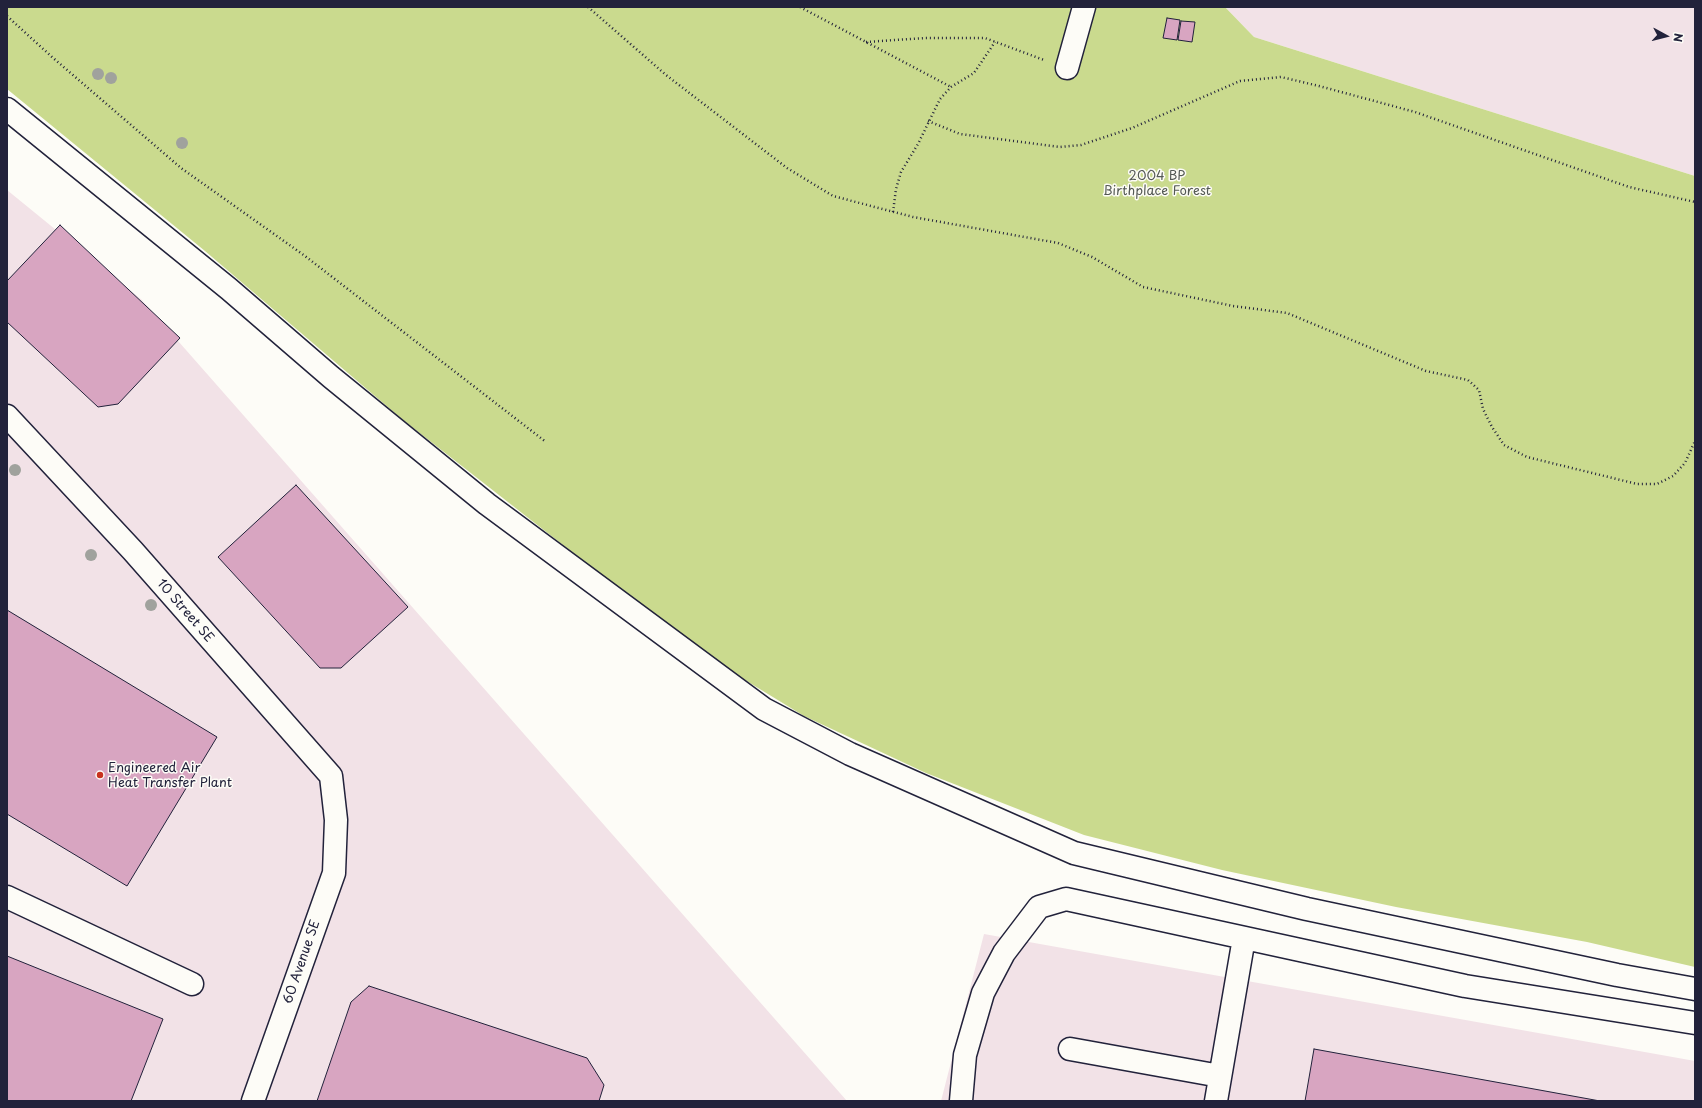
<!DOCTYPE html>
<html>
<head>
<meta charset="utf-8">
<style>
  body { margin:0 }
  #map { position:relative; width:1702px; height:1108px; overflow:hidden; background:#fdfcf7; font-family:"Playpen Sans",sans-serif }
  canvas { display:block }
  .frame { position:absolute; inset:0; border:8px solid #22223b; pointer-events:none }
  .north { position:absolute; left:1646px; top:16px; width:40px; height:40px; -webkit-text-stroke:3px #fdfcf7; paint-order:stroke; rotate:97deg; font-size:11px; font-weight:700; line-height:16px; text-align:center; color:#22223b }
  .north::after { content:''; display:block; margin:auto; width:14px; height:18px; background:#22223b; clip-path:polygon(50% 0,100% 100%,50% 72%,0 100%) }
</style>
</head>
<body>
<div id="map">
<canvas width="1702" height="1108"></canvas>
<div class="frame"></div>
<div class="north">N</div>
</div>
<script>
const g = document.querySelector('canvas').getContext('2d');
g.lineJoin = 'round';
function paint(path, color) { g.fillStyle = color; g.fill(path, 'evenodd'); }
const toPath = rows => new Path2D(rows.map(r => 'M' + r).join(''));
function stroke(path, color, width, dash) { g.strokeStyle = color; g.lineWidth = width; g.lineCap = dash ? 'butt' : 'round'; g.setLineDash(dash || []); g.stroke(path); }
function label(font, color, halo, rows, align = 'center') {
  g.font = font + ' "Playpen Sans",sans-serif'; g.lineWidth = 3; g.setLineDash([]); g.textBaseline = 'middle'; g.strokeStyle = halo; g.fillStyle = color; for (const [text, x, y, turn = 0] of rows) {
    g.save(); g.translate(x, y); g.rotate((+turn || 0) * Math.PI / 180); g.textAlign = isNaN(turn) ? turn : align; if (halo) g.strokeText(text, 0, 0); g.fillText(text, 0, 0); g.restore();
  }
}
paint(toPath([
  [1225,7,1695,7,1695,176,1254,37],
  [7,190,142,300,847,1101,7,1101],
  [984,934,1695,1061,1695,1101,941,1101]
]), '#f2e2e7');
paint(toPath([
  [7,7,1225,7,1254,37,1695,176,1695,967,1587,942,1396,907,1222,870,1084,835,926,773,804,716,727,669,609,581,403,420,205,251,7,89]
]), '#cada8e');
const building = toPath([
  [1167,18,1180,20,1177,40,1163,38,1167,18],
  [1181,21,1195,22,1192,42,1178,40,1181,21],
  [60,225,180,338,118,404,98,407,7,322,7,281,60,225],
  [296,485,408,607,341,668,320,668,218,557,296,485],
  [7,610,217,737,127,886,7,814,7,610],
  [7,956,163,1019,131,1101,7,1101,7,956],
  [369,986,587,1058,604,1085,599,1101,317,1101,351,1002,369,986],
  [1314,1049,1600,1101,1305,1101,1314,1049]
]);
paint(building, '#d8a5c1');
stroke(building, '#22223b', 1);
const minor = toPath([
  [1067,68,1084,7],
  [7,109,229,289,331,377,487,504,764,709,850,754,1074,853,1307,909,1617,975,1695,989],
  [7,416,133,551,331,776,336,820,334,873,253,1101],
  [7,897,192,984],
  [1070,1049,1220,1076],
  [961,1101,965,1055,983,993,1004,953,1039,907,1066,899,1465,986,1695,1023],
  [1216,1101,1244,938]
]);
stroke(minor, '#22223b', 25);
stroke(toPath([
  [588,7,666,75,787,168,833,196,913,217,1058,243,1092,257,1143,287,1233,306,1287,313,1426,371,1468,380,1479,390,1483,409,1492,427,1504,445,1527,457,1637,484,1657,484,1673,476,1685,463,1695,441],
  [800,7,951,87],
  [7,16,52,57,181,168,305,256,546,442],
  [866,42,925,38,985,38,1044,60],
  [928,121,960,134,1060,147,1081,145,1132,128,1240,81,1281,77,1319,86,1415,112,1629,187,1695,202],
  [893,212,896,189,901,172,918,144,940,99,951,87,974,73,995,42]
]), '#22223b', 2.5, [1, 3]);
stroke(minor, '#fdfcf7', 22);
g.fillStyle = '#a0a29d';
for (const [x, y] of [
  [98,74],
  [111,78],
  [182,143],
  [15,470],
  [91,555],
  [151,605]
]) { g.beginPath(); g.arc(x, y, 6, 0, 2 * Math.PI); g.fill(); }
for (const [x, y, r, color] of [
  [100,775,4,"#c8321e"]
]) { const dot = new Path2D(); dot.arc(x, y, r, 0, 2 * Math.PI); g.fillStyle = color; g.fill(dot); stroke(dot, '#fdfcf7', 1.5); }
label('13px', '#545954', '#fdfcf7', [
  ["2004 BP",1157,176],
  ["Birthplace Forest",1157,191]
]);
label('13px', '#22223b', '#fdfcf7', [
  ["10 Street SE",185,611,49],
  ["60 Avenue SE",302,962,-71]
]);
label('13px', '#22223b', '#fdfcf7', [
  ["Engineered Air",108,768],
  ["Heat Transfer Plant",108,783]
], 'left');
</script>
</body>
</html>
